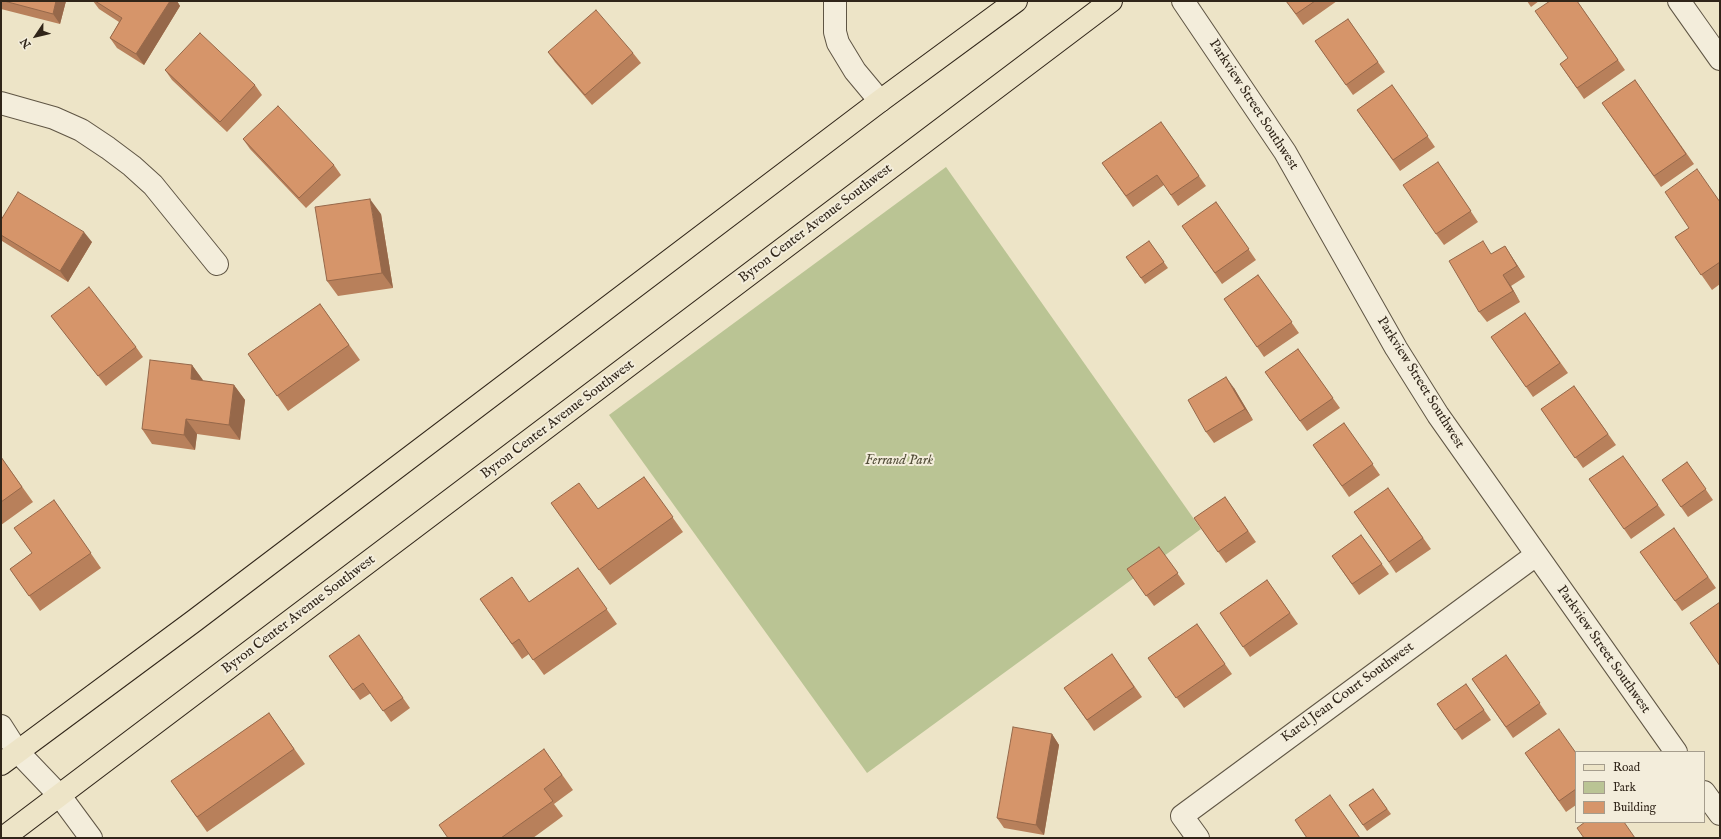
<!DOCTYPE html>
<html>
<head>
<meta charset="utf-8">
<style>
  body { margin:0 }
  #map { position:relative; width:1721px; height:839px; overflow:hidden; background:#ede4c7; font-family:"IM FELL English",serif }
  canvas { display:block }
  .frame { position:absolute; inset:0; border:2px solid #302519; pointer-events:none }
  .legend { position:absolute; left:1575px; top:751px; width:130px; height:72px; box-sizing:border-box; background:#f3eddb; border:1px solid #a59d8d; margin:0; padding:5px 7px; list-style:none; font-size:12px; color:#302519 }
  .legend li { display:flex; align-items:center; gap:8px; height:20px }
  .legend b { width:20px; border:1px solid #a59d8d }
  .north { position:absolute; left:16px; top:16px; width:40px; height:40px; -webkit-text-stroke:3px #f3eddb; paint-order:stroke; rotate:235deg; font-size:11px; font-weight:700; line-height:16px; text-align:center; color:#302519 }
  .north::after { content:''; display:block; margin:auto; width:14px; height:18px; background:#302519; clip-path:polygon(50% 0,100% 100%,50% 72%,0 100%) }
</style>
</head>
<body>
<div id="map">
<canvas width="1721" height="839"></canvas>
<div class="frame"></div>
<ul class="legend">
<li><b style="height:5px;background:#ede4c7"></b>Road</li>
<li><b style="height:11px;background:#bac494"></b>Park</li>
<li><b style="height:11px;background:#d6956a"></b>Building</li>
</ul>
<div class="north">N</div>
</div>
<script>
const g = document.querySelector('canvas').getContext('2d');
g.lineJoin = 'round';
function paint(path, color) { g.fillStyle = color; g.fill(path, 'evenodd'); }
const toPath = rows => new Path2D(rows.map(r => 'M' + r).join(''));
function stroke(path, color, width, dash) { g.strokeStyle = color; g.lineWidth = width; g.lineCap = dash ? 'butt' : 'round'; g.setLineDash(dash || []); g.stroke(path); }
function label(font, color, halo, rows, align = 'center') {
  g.font = font + ' "IM FELL English",serif'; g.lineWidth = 4; g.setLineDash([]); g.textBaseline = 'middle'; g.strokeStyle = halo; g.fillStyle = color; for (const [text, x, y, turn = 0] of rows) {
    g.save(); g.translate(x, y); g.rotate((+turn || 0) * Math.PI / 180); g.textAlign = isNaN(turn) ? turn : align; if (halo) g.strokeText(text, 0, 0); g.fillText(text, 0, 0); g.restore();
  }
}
paint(toPath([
  [946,167,1201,529,867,773,609,415]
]), '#bac494');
const minor = toPath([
  [835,1,835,32,838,43,855,71,880,101],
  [1183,1,1285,152,1396,348,1438,415,1676,752],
  [1679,1,1720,59],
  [1,103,54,118,81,130,108,148,132,166,153,185,217,264],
  [1,726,17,751,60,796,91,838],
  [1704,792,1720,814],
  [1198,838,1182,816,1536,555]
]);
const major = toPath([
  [1,764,194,621,880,101,1016,1],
  [3,838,1111,1]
]);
stroke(minor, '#5f5544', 24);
stroke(major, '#302519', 24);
stroke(minor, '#f3eddb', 22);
stroke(major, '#ede4c7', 22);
paint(toPath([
  [1,1,66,1,60,24,1,9],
  [93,1,177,1,180,6,144,65,117,48,110,38,119,22,99,9],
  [1286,1,1337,1,1303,25],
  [1527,1,1539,1,1531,7],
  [1577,1,1625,70,1584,99,1560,64,1568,58],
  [1348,19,1385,72,1353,95,1315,41],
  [548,52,633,53,641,63,592,105,555,62],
  [165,70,255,85,262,95,227,132,172,80],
  [1635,80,1694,164,1661,187,1602,103],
  [1392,85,1435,147,1400,171,1357,110],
  [1161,122,1206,186,1178,206,1164,185,1133,207,1102,163],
  [243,139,334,165,341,175,306,208,250,149],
  [1438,162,1478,222,1444,245,1436,234],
  [1216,202,1256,260,1222,284,1182,226],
  [1720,202,1720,284,1712,290,1675,237,1689,228],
  [381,214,393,288,338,296,327,281],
  [1,220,92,242,68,282,2,241,1,240],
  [1149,241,1168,268,1145,284,1126,257],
  [1505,246,1512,257,1525,277,1511,286,1520,302,1487,322,1479,312,1492,254],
  [1258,275,1299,333,1264,357,1224,299],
  [320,304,360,360,288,411,248,354],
  [1525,313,1568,373,1533,397,1491,337],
  [51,316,136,347,143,357,106,386,59,326],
  [1298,349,1340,408,1307,431,1265,372],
  [192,365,203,381,234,385,245,400,240,440,197,434,195,450,152,444,142,429],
  [1574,386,1616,445,1583,468,1541,409],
  [1234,388,1253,420,1214,443,1206,432],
  [1344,423,1380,475,1349,497,1313,445],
  [1623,456,1665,515,1631,539,1589,479],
  [1,457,33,502,1,525],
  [1687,462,1713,500,1688,517,1662,480],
  [644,477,683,532,610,585,551,503,598,509],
  [1388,488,1431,549,1396,573,1354,512],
  [1225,497,1256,542,1226,563,1194,518],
  [54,500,101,568,40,611,10,569,32,553],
  [1674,528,1716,588,1682,611,1640,552],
  [1361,535,1389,574,1359,595,1332,556],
  [1159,547,1185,584,1154,606,1127,569],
  [578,568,617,624,544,675,529,654,522,659,480,599,529,602],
  [1267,580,1298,624,1250,657,1220,613],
  [1197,624,1232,674,1184,708,1148,658],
  [359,635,410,708,391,722,371,693,360,700,329,656],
  [1112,654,1142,697,1094,731,1064,688],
  [1506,655,1547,714,1513,738,1472,679],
  [1466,684,1491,720,1462,740,1437,704],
  [269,713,305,764,207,832,171,781],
  [1052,734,1059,745,1044,835,1004,828,997,818],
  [544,749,573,790,554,804,563,816,533,838,448,838],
  [1525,753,1576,753,1576,805,1566,812],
  [1373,789,1391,814,1367,831,1349,805]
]), '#b8805b');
paint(toPath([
  [56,1,66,1,60,24,53,14],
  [170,1,177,1,180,6,144,65,136,54],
  [370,199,381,214,393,288,382,273],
  [84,232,92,242,68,282,60,271],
  [1505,246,1512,257,1525,277,1517,266],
  [1503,275,1511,286,1520,302,1513,291],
  [192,365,203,380,201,394,191,379],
  [1226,377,1234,388,1253,420,1245,409],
  [234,385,245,400,240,440,229,425],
  [186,419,197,434,195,450,184,435],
  [1052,734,1059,745,1044,835,1036,825]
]), '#96684a');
const building = toPath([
  [4,1,56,1,53,14,4,1],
  [95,1,170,1,136,54,110,38,122,18,95,1],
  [1286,1,1315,1,1296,14,1286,1],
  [1550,1,1577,1,1618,60,1577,88,1560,64,1568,58,1535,11,1550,1],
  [596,10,633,53,585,95,548,52,596,10],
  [1348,19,1378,62,1346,85,1315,41,1348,19],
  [200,33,255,85,220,122,165,70,200,33],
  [1635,80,1686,154,1654,176,1602,103,1635,80],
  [1392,85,1428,136,1393,160,1357,110,1392,85],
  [278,106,334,165,299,198,243,139,278,106],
  [1161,122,1199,176,1171,195,1157,175,1126,196,1102,163,1161,122],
  [1438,162,1471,211,1436,234,1403,185,1438,162],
  [1697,169,1720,202,1720,262,1701,275,1675,237,1689,228,1665,192,1697,169],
  [18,192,84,232,60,271,1,235,1,220,18,192],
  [370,199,382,273,327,281,315,207,370,199],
  [1216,202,1249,249,1215,273,1182,226,1216,202],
  [1149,241,1164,262,1141,278,1126,257,1149,241],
  [1483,241,1491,254,1505,246,1517,266,1503,275,1513,291,1479,312,1449,261,1483,241],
  [1258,275,1292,322,1257,347,1224,299,1258,275],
  [89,287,136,347,98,376,51,316,89,287],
  [320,304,349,345,277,396,248,354,320,304],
  [1525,313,1560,363,1526,387,1491,337,1525,313],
  [1298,349,1333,398,1300,421,1265,372,1298,349],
  [150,360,192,365,191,379,234,385,229,425,186,419,184,435,142,429,150,360],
  [1226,377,1245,409,1206,432,1188,400,1226,377],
  [1574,386,1608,434,1575,458,1541,409,1574,386],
  [1344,423,1373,464,1342,486,1313,445,1344,423],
  [1623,456,1658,505,1624,529,1589,479,1623,456],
  [1,457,22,487,1,502,1,457],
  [1687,462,1706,489,1681,507,1662,480,1687,462],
  [644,477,673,517,599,570,551,503,579,483,598,509,644,477],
  [1388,488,1423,538,1389,562,1354,512,1388,488],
  [1225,497,1248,531,1218,552,1194,518,1225,497],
  [54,500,91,553,29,596,10,569,32,553,14,528,54,500],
  [1674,528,1708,577,1675,601,1640,552,1674,528],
  [1361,535,1382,564,1352,584,1332,556,1361,535],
  [1159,547,1178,573,1146,596,1127,569,1159,547],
  [578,568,607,609,533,660,519,639,512,644,480,599,512,577,529,602,578,568],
  [1267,580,1290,613,1243,647,1220,613,1267,580],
  [1720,602,1720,666,1690,623,1720,602],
  [1197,624,1225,664,1176,698,1148,658,1197,624],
  [359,635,403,698,383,711,363,683,353,690,329,656,359,635],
  [1112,654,1134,687,1087,720,1064,688,1112,654],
  [1506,655,1540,703,1506,727,1472,679,1506,655],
  [1466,684,1484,710,1455,730,1437,704,1466,684],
  [269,713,294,749,197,817,171,781,269,713],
  [1013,727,1052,734,1036,825,997,818,1013,727],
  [1559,729,1576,753,1576,789,1559,801,1525,753,1559,729],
  [544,749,562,775,544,789,553,801,501,838,448,838,439,825,544,749],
  [1373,789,1387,809,1363,825,1349,805,1373,789],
  [1330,795,1360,838,1307,838,1295,820,1330,795],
  [1585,822,1624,822,1635,838,1584,838,1577,828,1585,822]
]);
paint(building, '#d6956a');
stroke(building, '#96684a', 1);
label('14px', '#302519', '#f3eddb', [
  ["Parkview Street Southwest",1253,105,57],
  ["Byron Center Avenue Southwest",816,224,-37],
  ["Parkview Street Southwest",1420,383,58],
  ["Byron Center Avenue Southwest",558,420,-37],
  ["Byron Center Avenue Southwest",299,615,-37],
  ["Parkview Street Southwest",1603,650,55],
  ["Karel Jean Court Southwest",1348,693,-36]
]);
label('italic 14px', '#524d38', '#f3eddb', [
  ["Ferrand Park",899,461]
]);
</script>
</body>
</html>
